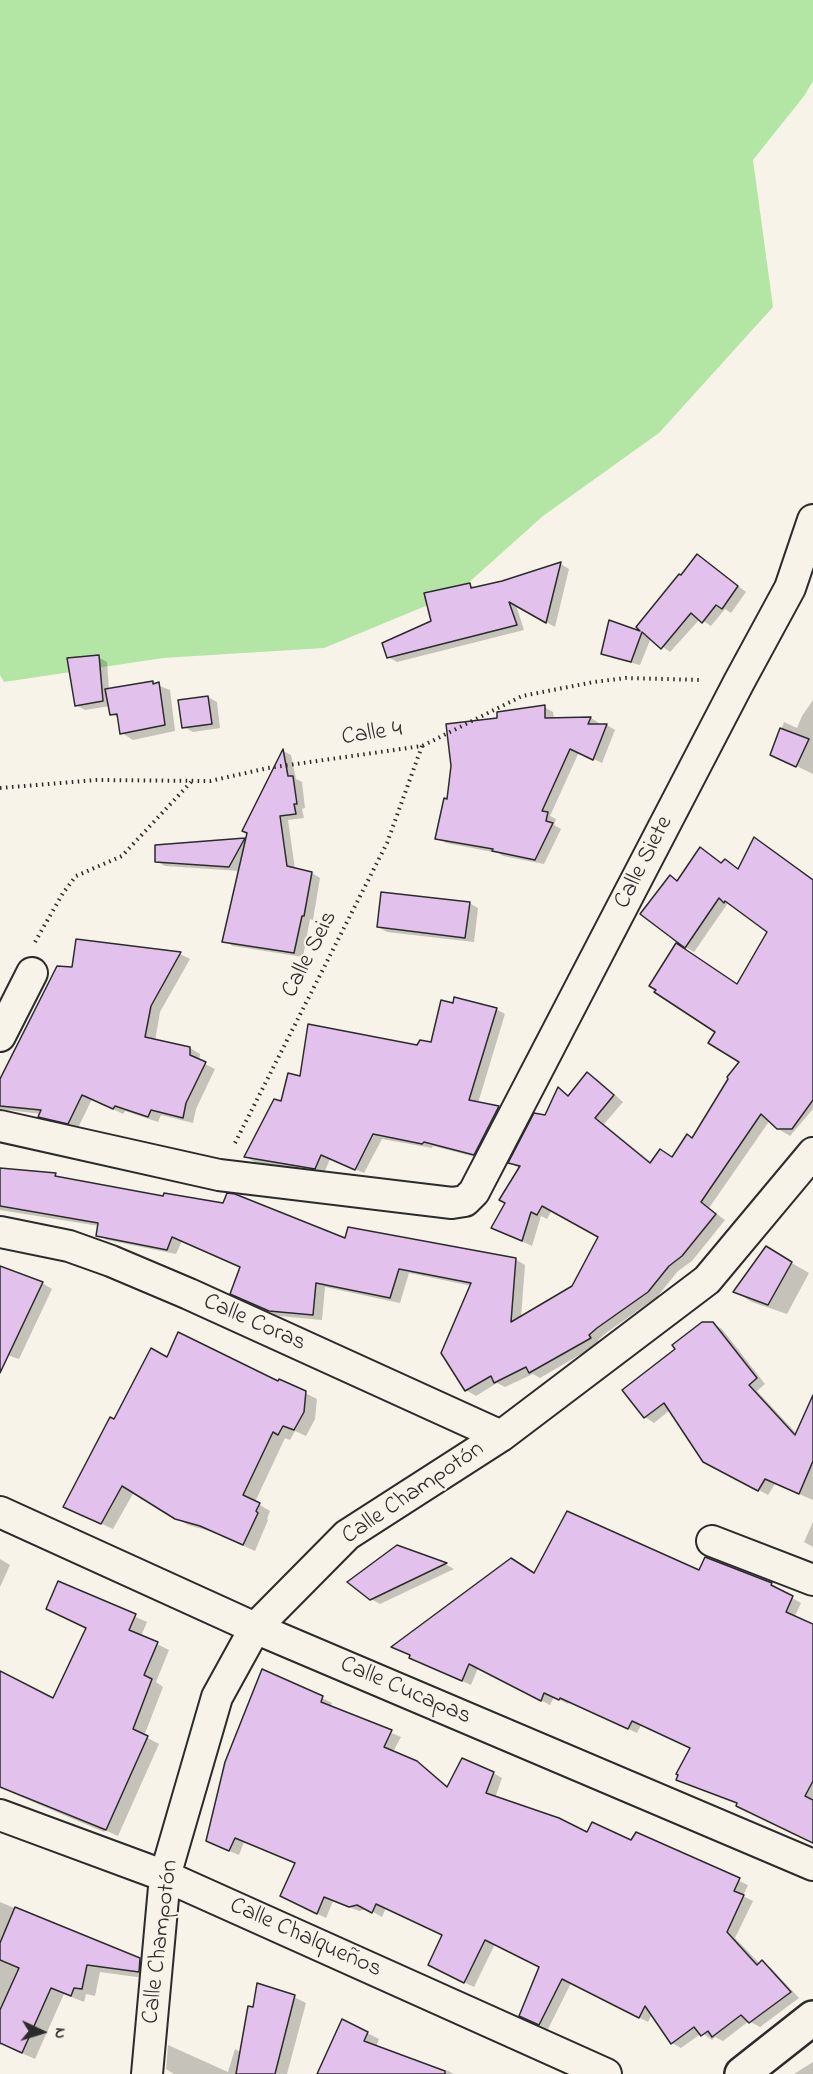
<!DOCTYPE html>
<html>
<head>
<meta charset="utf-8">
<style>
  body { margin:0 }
  #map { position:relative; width:813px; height:2074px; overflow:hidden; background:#f7f3e8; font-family:"Indie Flower",sans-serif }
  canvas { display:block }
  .north { position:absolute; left:12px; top:2002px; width:60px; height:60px; -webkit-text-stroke:4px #f7f3e8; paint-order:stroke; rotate:94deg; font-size:16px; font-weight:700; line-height:24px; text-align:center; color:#2b2b2b }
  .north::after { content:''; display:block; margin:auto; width:21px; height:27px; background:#2b2b2b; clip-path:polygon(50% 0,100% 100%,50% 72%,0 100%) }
</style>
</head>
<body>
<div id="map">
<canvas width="813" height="2074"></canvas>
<div class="north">N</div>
</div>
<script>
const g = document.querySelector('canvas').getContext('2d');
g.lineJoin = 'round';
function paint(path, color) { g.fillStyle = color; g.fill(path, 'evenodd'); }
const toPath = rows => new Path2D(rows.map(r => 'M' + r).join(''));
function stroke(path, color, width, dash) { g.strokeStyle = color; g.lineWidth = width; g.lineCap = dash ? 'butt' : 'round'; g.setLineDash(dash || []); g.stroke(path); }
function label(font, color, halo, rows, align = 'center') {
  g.font = font + ' "Indie Flower",sans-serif'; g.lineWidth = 4.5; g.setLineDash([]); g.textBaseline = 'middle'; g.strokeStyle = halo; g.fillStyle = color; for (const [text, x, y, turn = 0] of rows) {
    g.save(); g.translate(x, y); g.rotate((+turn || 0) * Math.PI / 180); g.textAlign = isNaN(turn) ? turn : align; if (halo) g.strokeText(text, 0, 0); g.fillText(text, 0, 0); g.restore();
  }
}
paint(toPath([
  [0,0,813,0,813,81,804,96,753,160,773,307,659,433,543,516,457,593,324,648,163,658,4,682,0,675]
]), '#b3e5a5');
paint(toPath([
  [706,561,746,592,731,613,725,609,711,626,700,619,670,652,651,638,640,665,612,658,603,653,610,622,647,634,682,577],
  [561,564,569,569,555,627,516,605,524,630,397,662,388,657,433,622,470,585,477,589,502,583],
  [98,657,107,662,109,690,152,683,170,690,175,731,133,740,122,733,119,718,111,714,110,706,85,710,76,705],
  [208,697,217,702,220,728,193,732,184,727],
  [813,700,813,774,772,754,784,722,797,728,802,716],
  [544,707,553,712,554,719,591,718,599,723,598,726,607,725,615,730,602,763,579,752,550,816,556,819,554,825,561,829,544,864,503,856,498,853,446,843,437,838,448,801,499,719],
  [283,751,291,755,296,779,302,782,305,808,302,809,304,818,288,820,295,869,312,873,320,878,313,920,310,919,303,957,233,946,224,941,240,871,165,866,156,861,156,846,247,841,248,834,244,831],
  [725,861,761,887,728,903,694,952,685,947,670,877,678,881,722,864],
  [813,882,813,1109,790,1136,780,1130,770,1120,709,1208,725,1220,692,1261,678,1271,657,1297,606,1333,598,1340,600,1343,540,1378,533,1374,505,1387,497,1383,476,1396,466,1390,472,1286,409,1273,400,1303,325,1287,322,1320,279,1316,242,1299,241,1268,182,1241,176,1254,107,1240,97,1235,99,1226,0,1210,0,1169,55,1175,63,1179,346,1240,515,1259,525,1265,521,1318,573,1287,600,1237,552,1210,547,1219,541,1216,532,1246,493,1228,507,1203,520,1169,510,1163,545,1117,559,1089,570,1096,588,1074,597,1079,623,1102,604,1124,652,1163,673,1158,692,1139,742,1062,738,985],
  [469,903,478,908,474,942,387,932,378,927],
  [77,941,180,954,190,959,160,1012,155,1041,190,1048,200,1054,199,1061,215,1069,196,1109,193,1123,161,1115,158,1122,125,1111,123,1114,92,1099,78,1128,49,1122,40,1116,41,1114,0,1109,0,1085,73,969],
  [496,1009,505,1014,478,1103,499,1107,507,1112,483,1159,433,1146,432,1148,382,1139,364,1173,330,1159,324,1173,255,1162,246,1157,301,1078,432,1044],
  [766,1248,809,1273,787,1314,752,1302,735,1292],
  [0,1268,42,1283,52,1289,19,1359,7,1355,0,1356],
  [712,1323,722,1329,765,1384,757,1391,797,1434,813,1400,813,1500,775,1484,768,1495,704,1460,670,1410,654,1423,645,1417],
  [168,1359,278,1383,305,1393,317,1399,315,1419,306,1436,295,1431,290,1440,285,1438,255,1502,270,1511,267,1519,268,1520,255,1551,213,1532,188,1525,134,1492,113,1529,65,1507,115,1421],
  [813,1522,813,1547,804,1542],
  [397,1547,447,1565,454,1569,380,1604,371,1599],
  [0,1559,10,1565,0,1587],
  [699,1572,771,1584,780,1589,779,1591,801,1603,794,1618,813,1625,813,1842,739,1804,678,1779,691,1748,641,1725,637,1733,569,1702,568,1704,554,1697,550,1705,478,1668,471,1685,420,1662,535,1575],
  [59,1583,147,1622,141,1636,169,1650,156,1682,163,1687,144,1736,159,1744,118,1836,105,1830,104,1832,0,1788,0,1673,53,1700,87,1628],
  [322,1698,332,1703,330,1707,401,1737,393,1752,426,1768,449,1787,493,1773,502,1778,495,1798,588,1834,632,1842,636,1834,748,1885,743,1896,753,1901,735,1938,760,1964,762,1962,771,1968,799,1998,760,2027,749,2021,723,2041,715,2037,712,2040,702,2033,681,2048,672,2043,652,2014,648,2022,571,1983,548,2029,530,2021,541,1967,495,1944,474,1987,438,1970,443,1935,386,1908,382,1917,368,1909,359,1911,333,1901,326,1918,291,1901,297,1864,244,1842,239,1855,217,1846],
  [0,1902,140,1960,153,1967,151,1979,100,1972,95,1996,86,1994,84,2002,64,1994,35,2059,1,2044,0,2046],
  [294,1997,306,2003,287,2074,174,2074,166,2069,168,2045,228,2072,235,2049,242,2053],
  [367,2033,379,2039,376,2047,444,2073,446,2070,454,2074,319,2074],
  [813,2062,813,2074,794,2074]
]), '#0003');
const building = toPath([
  [697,554,738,586,722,609,716,605,702,623,691,613,661,649,642,632,631,662,601,654,609,620,640,631,636,627,679,574,681,575,697,554],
  [561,562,546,623,509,602,517,625,387,658,382,643,431,621,424,593,470,583,471,588,502,581,561,562],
  [99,655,103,701,75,706,67,658,99,655],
  [153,681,153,684,159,682,165,725,120,734,117,714,110,715,105,689,153,681],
  [208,696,212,724,182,728,178,700,208,696],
  [545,705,545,718,591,717,588,724,607,724,593,760,570,749,542,811,548,812,546,821,553,823,535,860,492,851,493,849,435,839,444,798,447,799,451,766,446,724,497,718,497,712,545,705],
  [780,728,809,739,796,767,770,755,780,728],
  [283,749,288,776,293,776,297,804,294,804,296,814,280,816,287,866,312,872,304,916,302,916,294,953,222,942,247,833,242,831,283,749],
  [754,837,813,880,813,1100,792,1129,777,1129,761,1114,701,1202,716,1214,682,1256,669,1266,648,1292,597,1328,589,1335,591,1338,529,1373,526,1367,494,1383,491,1376,465,1391,441,1353,471,1283,399,1269,390,1298,316,1283,313,1315,269,1311,230,1294,240,1267,172,1237,167,1250,96,1236,98,1223,0,1206,0,1168,56,1173,55,1176,163,1196,164,1193,223,1203,227,1193,235,1194,345,1238,348,1227,516,1258,511,1322,572,1286,598,1237,542,1206,537,1215,531,1212,522,1241,491,1228,505,1203,499,1200,520,1166,508,1163,534,1113,545,1115,558,1087,568,1096,587,1072,614,1095,595,1118,650,1163,660,1149,672,1157,687,1134,692,1138,728,1079,727,1077,739,1062,708,1043,715,1032,654,992,656,990,649,986,676,943,737,984,767,932,725,901,724,903,719,898,685,948,640,914,670,875,677,881,700,847,721,863,725,859,738,869,754,837],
  [245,838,229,867,155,862,155,845,245,838],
  [381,892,470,902,465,938,377,927,381,892],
  [76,939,181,952,151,1006,145,1037,190,1047,190,1055,206,1062,186,1103,183,1118,151,1110,148,1117,115,1106,113,1109,82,1095,68,1124,38,1117,41,1110,0,1106,0,1079,57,966,72,967,76,939],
  [454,997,497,1008,469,1100,499,1106,474,1155,424,1142,422,1144,373,1134,355,1170,321,1155,315,1169,244,1157,274,1099,281,1101,288,1073,300,1076,308,1024,417,1045,420,1040,431,1042,441,1000,453,1003,454,997],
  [766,1246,792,1262,768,1305,733,1292,766,1246],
  [0,1266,43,1282,0,1373,0,1266],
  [702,1322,713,1322,757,1378,749,1385,795,1435,813,1395,813,1461,799,1494,765,1479,758,1491,703,1462,664,1403,644,1418,622,1390,675,1349,672,1345,702,1322],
  [178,1332,278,1381,279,1379,306,1391,304,1412,294,1430,283,1426,278,1435,273,1432,243,1495,260,1503,256,1511,258,1513,243,1545,200,1526,175,1519,122,1486,101,1524,63,1507,110,1417,114,1419,151,1348,167,1357,178,1332],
  [567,1511,699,1570,705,1557,772,1583,771,1585,793,1596,786,1612,813,1624,813,1781,805,1796,813,1800,813,1843,736,1806,737,1803,676,1780,678,1775,676,1774,690,1748,632,1721,628,1729,560,1698,559,1700,544,1693,541,1701,469,1664,462,1681,409,1658,410,1655,391,1647,511,1558,534,1573,567,1511],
  [397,1545,447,1563,370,1600,347,1582,397,1545],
  [58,1581,136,1614,129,1630,158,1642,144,1675,152,1679,133,1729,148,1736,106,1830,0,1787,0,1671,53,1698,86,1628,46,1609,58,1581],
  [262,1669,323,1696,321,1702,392,1730,384,1747,417,1761,447,1787,462,1758,494,1772,486,1793,559,1818,587,1832,592,1822,631,1840,636,1832,740,1878,734,1891,744,1895,727,1932,757,1965,762,1960,791,1992,749,2023,741,2015,712,2037,708,2031,701,2036,694,2027,671,2044,645,2006,639,2018,562,1979,539,2025,519,2016,539,1967,485,1940,464,1983,428,1965,442,1935,376,1904,372,1913,357,1905,349,1907,324,1897,317,1914,280,1896,295,1863,235,1838,229,1851,206,1841,225,1762,262,1669],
  [15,1907,140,1958,139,1972,87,1965,82,1989,74,1988,71,1996,51,1988,22,2053,0,2043,0,2010,19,1968,0,1960,0,1943,15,1907],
  [257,1983,295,1995,275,2074,236,2074,248,2006,253,2007,257,1983],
  [342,2019,368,2032,364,2041,445,2071,445,2074,317,2074,342,2019]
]);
paint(building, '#e3c1ed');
stroke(building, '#2b2b2b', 1.5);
const minor = toPath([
  [0,1036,32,973],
  [0,1126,219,1175,452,1203,465,1201,474,1192,739,682,790,588,813,520],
  [0,1232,69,1246,111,1261,189,1294,501,1436],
  [0,1512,255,1628,813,1865],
  [712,1541,813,1580],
  [0,1815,165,1876,606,2074],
  [147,2074,165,1876,217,1697,255,1628,347,1535,501,1436,707,1280,813,1153]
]);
const tertiary = toPath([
  [742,2074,813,2018]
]);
stroke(minor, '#2b2b2b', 34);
stroke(tertiary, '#2b2b2b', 38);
stroke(toPath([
  [0,788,96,780,210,781,268,768,422,746,522,696,594,682,626,678,702,680],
  [35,942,63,893,76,876,122,856,191,782],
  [235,1143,387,843,422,746]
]), '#2b2b2b', 4, [1.5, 4.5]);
stroke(minor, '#f7f3e8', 30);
stroke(tertiary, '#f7f3e8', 33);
label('24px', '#2b2b2b', '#f7f3e8', [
  ["Calle 4",372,735,-8],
  ["Calle Siete",645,863,-63],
  ["Calle Seis",311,955,-63],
  ["Calle Coras",254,1324,24],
  ["Calle Champotón",414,1494,-34],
  ["Calle Cucapas",405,1692,23],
  ["Calle Chalqueños",305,1939,24],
  ["Calle Champotón",162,1942,-83]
]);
</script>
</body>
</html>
